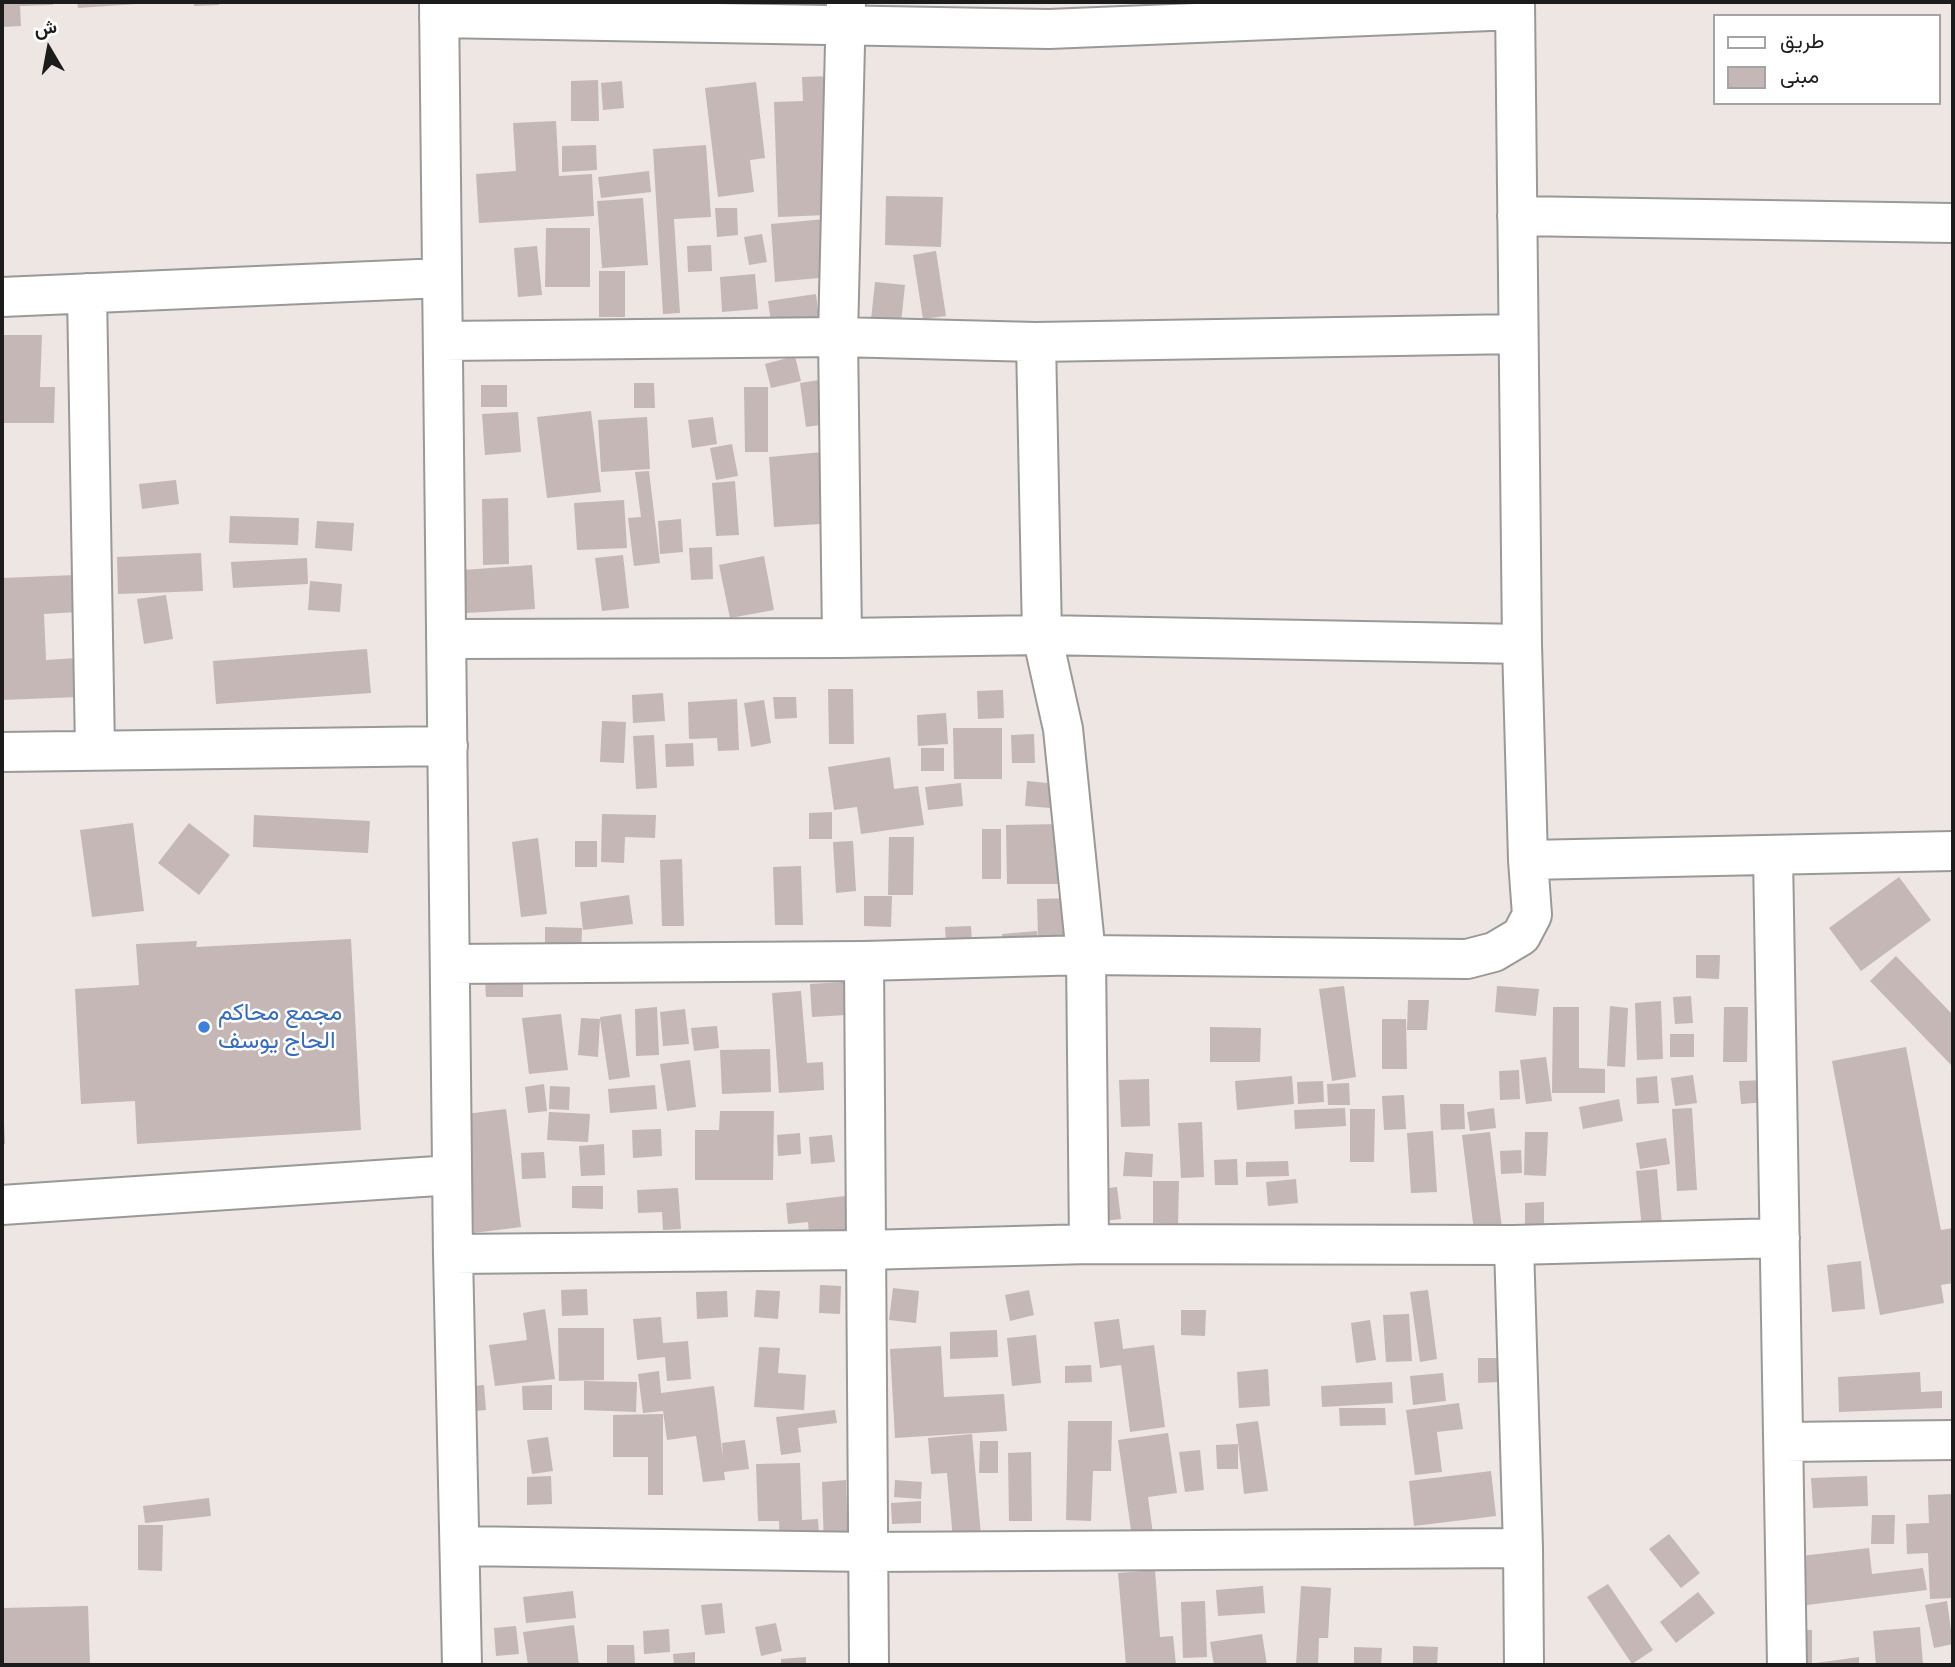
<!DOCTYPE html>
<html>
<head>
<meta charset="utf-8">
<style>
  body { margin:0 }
  #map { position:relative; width:1955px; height:1667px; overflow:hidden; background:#ede6e2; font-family:"Fira Sans Condensed",Vazirmatn,sans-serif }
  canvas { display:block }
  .frame { position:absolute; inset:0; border:4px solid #1c1c1c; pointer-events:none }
  .legend { position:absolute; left:1713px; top:14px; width:228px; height:91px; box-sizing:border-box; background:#fff; border:2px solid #a4a4a4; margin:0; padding:9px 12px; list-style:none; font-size:21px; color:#1c1c1c }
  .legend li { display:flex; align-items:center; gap:14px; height:35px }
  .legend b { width:35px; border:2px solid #a4a4a4 }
  .north { position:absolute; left:14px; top:14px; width:70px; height:70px; -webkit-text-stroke:5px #fff; paint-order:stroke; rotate:350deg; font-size:19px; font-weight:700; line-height:28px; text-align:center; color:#1c1c1c }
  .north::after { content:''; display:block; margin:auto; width:24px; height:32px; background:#1c1c1c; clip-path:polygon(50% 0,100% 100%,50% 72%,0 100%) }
</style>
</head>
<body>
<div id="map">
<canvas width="1955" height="1667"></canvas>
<div class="frame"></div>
<ul class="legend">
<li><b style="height:9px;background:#fff"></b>طريق</li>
<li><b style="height:19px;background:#c4b7b5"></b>مبنى</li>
</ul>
<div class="north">ش</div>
</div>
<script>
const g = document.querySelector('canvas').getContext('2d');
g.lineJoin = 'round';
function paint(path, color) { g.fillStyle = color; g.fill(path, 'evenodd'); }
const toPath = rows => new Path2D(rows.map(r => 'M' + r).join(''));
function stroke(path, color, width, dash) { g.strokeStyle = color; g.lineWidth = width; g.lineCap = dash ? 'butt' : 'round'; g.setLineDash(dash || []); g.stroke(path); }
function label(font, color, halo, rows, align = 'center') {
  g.font = font + ' "Fira Sans Condensed",Vazirmatn,sans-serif'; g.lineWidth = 5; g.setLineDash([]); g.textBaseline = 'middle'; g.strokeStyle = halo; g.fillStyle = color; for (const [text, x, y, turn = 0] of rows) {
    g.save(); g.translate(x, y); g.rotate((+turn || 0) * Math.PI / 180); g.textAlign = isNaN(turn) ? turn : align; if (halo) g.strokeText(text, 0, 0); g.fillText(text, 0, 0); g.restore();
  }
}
paint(toPath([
  [2,2,53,2,53,5,20,6,21,26,2,27],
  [77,2,137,2,137,4,78,8],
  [194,2,219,2,219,5,194,6],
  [768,2,790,2,790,14,768,14],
  [832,76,827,215,778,217,774,102,803,101,802,77],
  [598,80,599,121,571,121,571,81],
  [622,81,624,108,603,110,601,83],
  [756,82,765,158,750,160,754,192,718,197,705,88],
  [556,121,559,176,592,174,594,216,479,223,476,174,516,171,513,123],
  [596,145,597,170,562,172,562,146],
  [706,145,711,217,674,219,680,313,663,314,653,149],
  [649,171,651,192,601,198,598,177],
  [886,196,943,197,941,247,885,245],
  [643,198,648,265,602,268,597,201],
  [715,208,737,208,738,235,717,237],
  [825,219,830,277,775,282,771,224],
  [546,228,590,228,590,287,545,287],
  [762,234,767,262,749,265,744,237],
  [711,245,712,271,688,272,687,246],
  [537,246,542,295,518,297,514,248],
  [936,251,946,316,923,319,913,255],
  [599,271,625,271,625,317,599,317],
  [755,274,758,309,722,312,720,277],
  [875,282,905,285,901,323,871,320],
  [816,294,820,324,772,330,768,301],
  [2,335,42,335,40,387,55,387,54,423,2,423],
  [795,356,801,381,771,388,765,364],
  [832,378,839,422,806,427,800,383],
  [634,383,654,383,655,408,634,408],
  [481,385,507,385,507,407,481,407],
  [744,387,768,387,768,452,745,452],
  [591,411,601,492,547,498,537,417],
  [518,412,521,452,485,455,482,414],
  [647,417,650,469,601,472,598,420],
  [713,417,717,444,692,448,688,420],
  [732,444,738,476,716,480,710,448],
  [844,450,850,522,774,527,769,457],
  [649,471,660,563,634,566,628,518,641,517,635,472],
  [176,480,179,504,142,509,139,484],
  [735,481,739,535,716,536,712,483],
  [508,498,509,564,483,565,482,499],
  [624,500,627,548,577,550,574,503],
  [230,516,299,518,298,545,229,543],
  [681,519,683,552,660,554,658,521],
  [317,521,354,523,352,551,315,548],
  [712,547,713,579,691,580,689,548],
  [201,553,203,591,118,594,117,557],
  [623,555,629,608,602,611,595,558],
  [764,556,774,610,730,618,719,565],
  [307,558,308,584,233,588,231,562],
  [532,565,535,609,466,613,463,570],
  [76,575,78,612,44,614,46,660,77,658,78,697,2,700,2,578],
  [310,581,342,584,340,612,308,610],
  [166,595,173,639,144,644,137,599],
  [367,649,371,693,216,704,213,661],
  [828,689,853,689,854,744,829,744],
  [1003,690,1004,718,978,719,977,691],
  [663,693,665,721,633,723,632,695],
  [773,697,796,697,797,718,775,719],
  [737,699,739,750,718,751,717,738,689,739,688,702],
  [764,700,771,743,751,747,744,703],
  [946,713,948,744,918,746,917,715],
  [602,721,626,722,624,763,600,762],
  [953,728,1002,728,1002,779,954,779],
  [1034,734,1035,763,1012,763,1011,735],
  [654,735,657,788,636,789,633,736],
  [693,743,694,766,666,767,665,744],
  [921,748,944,748,944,771,921,771],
  [890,757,894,789,918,786,924,825,861,834,857,807,834,810,828,767],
  [1027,781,1067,785,1064,809,1025,806],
  [961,783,963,806,928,810,925,787],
  [832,812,832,839,809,839,809,813],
  [602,814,656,815,655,838,625,837,624,863,601,862],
  [254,815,370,821,368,853,253,847],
  [133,823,144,911,92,917,80,830],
  [189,823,230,855,199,895,158,863],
  [1061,824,1062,884,1007,884,1006,825],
  [982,829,1001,829,1001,879,982,879],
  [889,837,914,837,913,895,888,895],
  [538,838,547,914,521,917,512,842],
  [575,841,597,841,597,867,575,867],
  [853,841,856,891,836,893,833,842],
  [682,859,684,926,662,926,660,860],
  [801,866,803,925,775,925,773,867],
  [1899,877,1931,920,1861,971,1829,928],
  [629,895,633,924,583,930,580,902],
  [864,896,892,896,891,927,864,926],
  [1074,898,1074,935,1038,937,1037,899],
  [971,926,973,959,947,961,945,927],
  [545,927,582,928,581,955,545,955],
  [1037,931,1039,959,1005,961,1002,934],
  [351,939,361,1130,137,1144,135,1101,81,1104,75,989,139,985,136,944,197,941,196,947],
  [1696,955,1720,955,1719,979,1696,978],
  [1896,956,1953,1015,1953,1067,1870,981],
  [523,977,523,997,486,997,485,978],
  [861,981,862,1014,812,1017,810,984],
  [1344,986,1356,1077,1332,1081,1319,989],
  [1497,986,1539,989,1536,1016,1495,1012],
  [801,991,807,1063,823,1062,824,1090,779,1093,772,993],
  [1691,996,1693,1023,1675,1024,1673,997],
  [1408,1000,1429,1000,1427,1030,1407,1030],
  [1661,1001,1663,1059,1637,1060,1635,1003],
  [1610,1006,1628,1008,1625,1067,1607,1066],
  [657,1007,659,1055,636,1056,635,1009],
  [1553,1007,1579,1007,1579,1068,1605,1069,1605,1093,1552,1093],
  [1724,1007,1748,1007,1747,1062,1723,1062],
  [685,1009,689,1044,663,1046,660,1012],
  [561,1014,568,1070,529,1074,522,1018],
  [621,1014,630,1077,609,1080,600,1019,598,1057,578,1055,581,1018,600,1019,600,1017],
  [1382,1019,1406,1019,1407,1069,1382,1069],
  [717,1026,719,1048,694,1051,691,1028],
  [1210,1027,1261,1028,1260,1062,1210,1062],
  [1670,1034,1694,1034,1694,1057,1670,1057],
  [1906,1047,1941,1230,1953,1228,1953,1283,1941,1285,1944,1303,1880,1315,1832,1061],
  [770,1049,771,1092,722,1094,720,1050],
  [1546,1057,1552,1101,1526,1104,1520,1060],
  [690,1060,696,1107,667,1111,660,1064],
  [1519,1070,1520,1099,1500,1100,1499,1071],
  [1693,1075,1697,1103,1675,1106,1671,1078],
  [1292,1076,1294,1104,1237,1110,1235,1081],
  [1657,1076,1659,1103,1637,1104,1636,1078],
  [1149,1079,1150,1126,1121,1127,1119,1080],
  [1768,1080,1769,1102,1741,1104,1739,1081],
  [1323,1081,1324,1102,1298,1104,1297,1082],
  [1349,1083,1350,1105,1328,1105,1327,1084],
  [544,1084,547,1111,528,1113,525,1087],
  [655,1085,657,1109,610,1113,608,1089],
  [550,1086,570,1087,569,1110,549,1109],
  [1404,1095,1406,1129,1384,1130,1382,1096],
  [1619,1099,1623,1121,1583,1129,1579,1107],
  [1440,1104,1464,1104,1465,1129,1441,1130],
  [1345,1108,1346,1126,1295,1129,1294,1110],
  [1494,1108,1496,1128,1470,1131,1467,1112],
  [1692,1108,1697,1190,1677,1191,1672,1109],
  [506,1109,521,1227,474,1233,458,1115],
  [1350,1109,1375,1109,1374,1162,1350,1162],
  [720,1111,774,1111,773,1180,695,1180,695,1130,719,1130],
  [549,1112,590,1114,588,1142,547,1140],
  [1202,1122,1204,1177,1181,1178,1178,1123],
  [2,1123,4,1123,5,1144,2,1144],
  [661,1129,662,1156,633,1158,632,1130],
  [1433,1131,1437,1192,1411,1193,1407,1133],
  [1490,1132,1502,1228,1474,1231,1462,1135],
  [1525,1132,1548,1132,1546,1176,1524,1175],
  [800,1133,801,1154,778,1156,777,1135],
  [832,1135,835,1162,811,1164,809,1137],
  [1666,1138,1670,1164,1640,1169,1636,1143],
  [604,1144,605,1175,581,1176,579,1146],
  [1521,1150,1522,1173,1501,1174,1500,1151],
  [544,1152,546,1178,522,1179,521,1153],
  [1125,1152,1153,1154,1152,1177,1123,1176],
  [1237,1159,1238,1185,1215,1185,1214,1160],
  [1288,1161,1289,1176,1246,1177,1246,1162],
  [1657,1169,1663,1236,1643,1238,1636,1171],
  [1296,1179,1298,1203,1268,1206,1266,1182],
  [1153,1181,1179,1181,1178,1224,1153,1223],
  [572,1186,603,1186,603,1209,572,1208],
  [1117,1187,1121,1219,1096,1222,1092,1190],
  [678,1188,681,1229,663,1230,662,1212,638,1213,637,1190],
  [854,1195,860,1239,810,1245,808,1222,788,1224,786,1203],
  [1544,1202,1544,1227,1525,1228,1525,1203],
  [1861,1261,1865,1309,1832,1312,1827,1265],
  [820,1285,841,1286,840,1314,819,1313],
  [893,1288,919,1291,916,1323,889,1320],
  [587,1289,588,1315,562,1316,561,1290],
  [756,1290,780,1291,778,1319,754,1317],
  [1029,1290,1034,1315,1010,1321,1005,1295],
  [1428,1290,1437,1359,1420,1362,1410,1292],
  [727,1291,728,1317,697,1319,696,1292],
  [545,1309,555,1379,495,1386,489,1345,527,1340,523,1313],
  [1181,1310,1206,1310,1205,1336,1181,1335],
  [1409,1314,1412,1361,1386,1362,1383,1315],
  [661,1317,663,1343,688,1341,691,1379,667,1381,665,1357,637,1360,633,1319],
  [1119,1319,1123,1349,1154,1345,1165,1427,1130,1432,1121,1365,1100,1368,1094,1322],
  [1370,1320,1376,1360,1356,1363,1351,1323],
  [558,1328,604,1328,604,1380,559,1381],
  [997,1330,998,1357,950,1359,950,1332],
  [1036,1335,1041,1383,1012,1386,1007,1338],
  [941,1346,944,1397,1004,1394,1007,1431,895,1438,890,1349],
  [759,1347,780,1348,778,1373,806,1375,804,1410,754,1407],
  [1478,1358,1498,1358,1498,1382,1478,1383],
  [1091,1365,1092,1382,1065,1383,1065,1366],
  [1268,1369,1270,1406,1239,1408,1237,1372],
  [659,1371,661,1393,714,1386,723,1459,722,1443,745,1440,749,1469,724,1472,725,1480,703,1482,696,1436,667,1440,663,1411,643,1413,638,1374],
  [1920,1372,1921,1392,1942,1391,1942,1408,1839,1412,1838,1377],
  [1443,1373,1446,1401,1413,1405,1410,1376],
  [584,1381,637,1382,636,1412,584,1410],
  [1392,1382,1393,1403,1322,1407,1321,1386],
  [484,1385,486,1410,454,1413,452,1388],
  [552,1385,552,1410,523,1410,522,1386],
  [1459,1403,1463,1429,1437,1432,1442,1472,1415,1475,1406,1410],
  [1339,1408,1385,1408,1386,1425,1340,1426],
  [835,1410,837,1423,798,1428,801,1452,781,1455,776,1417],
  [663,1414,663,1495,648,1495,648,1457,613,1457,613,1415],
  [1068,1421,1112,1421,1111,1471,1093,1471,1091,1521,1066,1520],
  [1258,1421,1268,1491,1244,1494,1236,1424],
  [1168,1433,1177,1493,1148,1497,1153,1534,1132,1537,1118,1440],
  [972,1434,982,1547,954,1550,947,1473,931,1474,928,1438],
  [548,1437,553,1471,532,1474,527,1440],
  [980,1441,998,1441,998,1473,979,1473],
  [1238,1444,1238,1469,1217,1469,1216,1445],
  [1200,1450,1204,1490,1185,1492,1179,1452],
  [1031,1452,1032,1521,1009,1521,1008,1453],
  [800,1463,802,1520,818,1519,820,1548,780,1549,779,1521,758,1521,756,1464],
  [1491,1471,1496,1516,1414,1526,1409,1481],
  [551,1476,552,1504,527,1505,527,1477],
  [1867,1476,1868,1506,1813,1508,1811,1478],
  [846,1480,848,1546,824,1547,822,1482],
  [895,1480,922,1482,921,1499,894,1497],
  [1951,1494,1953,1598,1930,1599,1928,1553,1907,1554,1906,1524,1929,1523,1928,1495],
  [209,1498,211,1516,145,1523,143,1506],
  [921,1501,921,1523,892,1524,891,1503],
  [1872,1515,1895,1515,1894,1544,1871,1544],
  [138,1525,163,1525,162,1571,138,1570],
  [1669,1534,1700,1573,1681,1588,1649,1549],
  [1869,1548,1872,1574,1923,1568,1927,1590,1807,1605,1801,1556],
  [1155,1570,1160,1637,1173,1636,1176,1665,1126,1665,1118,1573],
  [1608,1584,1653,1650,1632,1664,1587,1597],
  [1263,1586,1265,1613,1218,1616,1216,1590],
  [1301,1586,1331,1588,1328,1638,1319,1638,1318,1665,1296,1665],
  [573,1591,576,1618,526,1623,523,1597],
  [1698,1592,1715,1613,1676,1643,1660,1622],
  [1205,1601,1207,1657,1183,1658,1181,1602],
  [1947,1601,1953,1644,1934,1648,1925,1605],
  [722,1603,725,1633,705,1635,701,1605],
  [88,1606,90,1665,2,1665,2,1608],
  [776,1623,782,1651,761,1656,755,1627],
  [574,1625,579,1665,528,1665,523,1632],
  [516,1626,519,1654,496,1656,494,1628],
  [1920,1627,1923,1665,1876,1665,1873,1631],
  [669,1629,670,1652,644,1654,643,1631],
  [1796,1630,1812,1630,1812,1665,1796,1665],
  [1262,1634,1267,1665,1214,1665,1210,1642],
  [607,1645,634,1645,635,1665,607,1665],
  [1413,1646,1438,1647,1437,1665,1413,1665],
  [1354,1647,1382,1648,1381,1665,1354,1665],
  [695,1652,695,1665,674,1665,673,1654],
  [806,1657,806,1665,781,1665,781,1659],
  [1859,1657,1859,1665,1817,1665,1816,1663]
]), '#c4b7b5');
const minor = toPath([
  [439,2,453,1254,462,1665],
  [439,18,1049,29,1515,10],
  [1517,216,1953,223],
  [87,293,95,750],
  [2,297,442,278],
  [443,341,838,337,1036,342,1518,334],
  [1036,342,1042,635,1063,729,1086,955,1089,1244],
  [842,638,838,337,846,2],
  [446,639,842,638,1042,635,1522,644],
  [2,752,448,746],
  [1773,855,1787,1665],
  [1528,860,1953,851],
  [864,961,869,1665],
  [450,964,864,961,1086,955,1467,959,1494,952,1521,936,1532,915,1528,860,1522,644,1515,2],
  [2,1205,452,1175],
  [1514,1245,1523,1548,1524,1665],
  [453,1254,865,1250,1089,1244,1514,1245,1780,1238],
  [1784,1442,1953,1440],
  [460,1546,869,1552,1523,1548]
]);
stroke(minor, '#999', 42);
stroke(minor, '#fff', 38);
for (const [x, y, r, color] of [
  [204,1027,7,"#3f7fe0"]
]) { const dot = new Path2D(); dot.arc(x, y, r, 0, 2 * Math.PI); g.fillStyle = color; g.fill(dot); stroke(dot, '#fff', 2.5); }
label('24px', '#366cbe', '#fff', [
  ["مجمع محاكم",218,1013],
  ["الحاج يوسف",218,1041]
], 'left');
</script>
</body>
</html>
